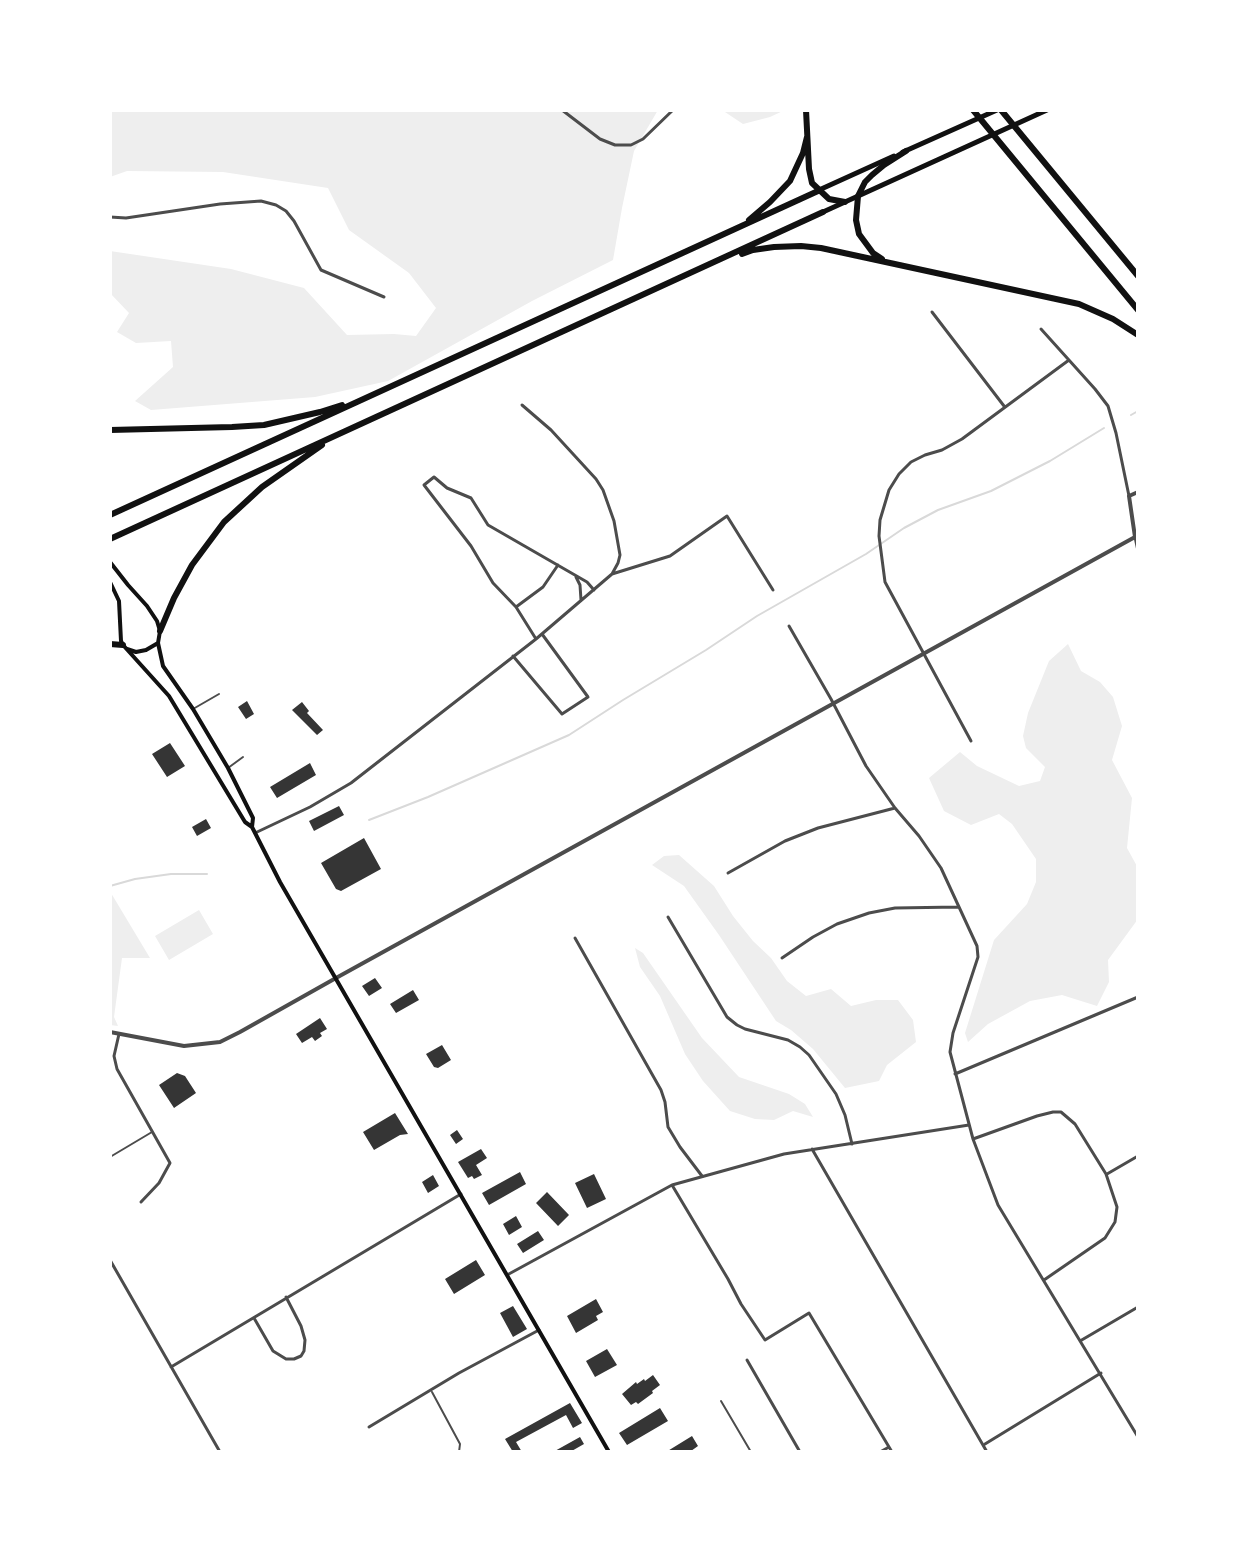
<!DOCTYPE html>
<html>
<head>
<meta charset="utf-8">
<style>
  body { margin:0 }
  #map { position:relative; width:1248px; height:1562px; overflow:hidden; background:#fff; font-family:"IBM Plex Sans",sans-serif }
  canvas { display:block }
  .frame { position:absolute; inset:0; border:112px solid #fff; pointer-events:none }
</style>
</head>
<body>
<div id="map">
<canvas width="1248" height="1562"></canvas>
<div class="frame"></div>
</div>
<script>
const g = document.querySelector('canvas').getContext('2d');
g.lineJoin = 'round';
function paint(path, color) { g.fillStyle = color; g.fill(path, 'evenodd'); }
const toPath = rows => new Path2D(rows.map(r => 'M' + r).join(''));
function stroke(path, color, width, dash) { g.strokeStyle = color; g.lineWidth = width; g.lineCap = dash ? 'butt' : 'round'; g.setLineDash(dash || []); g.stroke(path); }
paint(toPath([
  [110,110,658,110,634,151,622,208,613,260,532,301,388,381,315,397,151,410,135,401,173,367,171,341,136,343,117,332,129,313,110,293,110,251,231,269,304,288,347,335,394,334,416,336,436,308,409,273,349,230,328,188,223,172,127,171,110,177],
  [722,110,785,110,770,117,743,124],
  [1068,644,1081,671,1100,682,1113,697,1122,726,1112,760,1132,798,1127,848,1138,868,1138,919,1108,960,1109,982,1097,1006,1062,995,1030,1001,988,1024,968,1042,965,1033,994,940,1027,904,1036,882,1036,859,1012,824,999,814,971,825,944,811,929,778,960,752,977,766,1019,786,1040,781,1045,767,1026,748,1023,736,1028,713,1049,661],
  [679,855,714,886,733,916,753,941,771,958,787,981,806,996,831,989,851,1006,876,1000,898,1000,913,1020,916,1042,887,1065,879,1081,845,1088,813,1049,791,1030,776,1021,719,935,684,886,652,865,664,856],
  [111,893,150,958,122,958,114,1017,118,1026,110,1025],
  [199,910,213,934,169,960,155,936],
  [635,948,643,953,702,1038,739,1077,789,1094,805,1104,813,1117,793,1111,774,1120,755,1119,730,1111,703,1081,685,1054,660,996,640,967]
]), '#eee');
stroke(toPath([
  [1131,415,1138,411],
  [369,820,428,797,569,735,623,700,706,650,757,616,866,554,904,528,938,510,991,491,1050,461,1104,428],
  [110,886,135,879,171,874,207,874]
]), '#d9d9d9', 2);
paint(toPath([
  [247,701,254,714,246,719,238,707],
  [302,702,309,711,307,713,323,730,317,735,292,710],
  [170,743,185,766,167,777,152,754],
  [310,763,316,775,277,798,270,787],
  [339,806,344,815,314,831,309,821],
  [206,819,211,828,197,836,192,827],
  [364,838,381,869,341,891,336,889,321,863],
  [375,978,382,988,369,996,362,986],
  [413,990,419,1000,396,1013,390,1004],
  [320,1018,327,1029,320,1033,322,1036,315,1041,312,1037,302,1043,296,1034],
  [442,1045,451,1060,438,1068,434,1067,426,1054],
  [177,1073,185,1076,196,1093,174,1108,159,1085],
  [395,1113,408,1134,400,1135,374,1150,363,1132],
  [457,1130,463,1139,456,1144,450,1135],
  [481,1149,487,1158,476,1165,482,1175,474,1179,472,1176,468,1178,458,1162],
  [520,1172,526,1184,489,1205,482,1193],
  [594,1174,606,1199,587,1208,575,1183],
  [433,1175,439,1186,428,1193,422,1182],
  [547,1192,569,1215,558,1226,536,1203],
  [516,1216,522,1227,509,1235,503,1224],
  [538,1231,544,1240,523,1253,517,1244],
  [476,1260,485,1275,454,1294,445,1279],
  [596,1299,603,1312,596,1316,598,1320,576,1333,567,1316],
  [513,1306,527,1329,513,1337,500,1313],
  [607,1349,617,1365,595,1377,586,1361],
  [653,1375,660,1385,652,1391,653,1393,638,1404,636,1402,631,1405,622,1394,636,1382,637,1384,644,1379,645,1381],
  [570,1403,582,1423,573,1428,566,1415,516,1442,522,1452,513,1452,505,1439],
  [660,1408,668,1421,627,1445,619,1433],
  [692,1436,698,1446,691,1451,692,1452,666,1452],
  [580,1437,584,1444,570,1452,553,1452]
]), '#353535');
stroke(toPath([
  [193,709,219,694],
  [228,768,243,757],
  [110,1157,152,1132],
  [432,1392,460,1444,459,1452],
  [721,1401,751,1452]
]), '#4c4c4c', 2);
stroke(toPath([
  [562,110,600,139,615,145,631,145,643,139,673,110],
  [110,217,126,218,220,204,261,201,276,205,286,211,294,221,321,270,384,297],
  [932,312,1004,406],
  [1041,329,1095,389,1108,406,1116,433,1129,496],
  [1135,537,1138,551],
  [612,574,670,556,727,516,773,590],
  [576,577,580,585,581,600],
  [516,607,543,587,558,565],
  [789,626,831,699,866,766,895,808,919,836,941,868,977,946,978,957,953,1033,950,1052,973,1139,998,1205,1138,1437],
  [536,639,516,607,493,583,471,546,424,485,434,477,447,488,471,498,488,525,587,582,594,590],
  [513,656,562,714,588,697,542,634],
  [971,741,885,582,879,536,880,520,889,490,899,474,911,462,925,455,942,450,962,439,1069,360],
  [255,833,310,807,351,783,536,639,612,574,618,563,620,555,614,521,603,490,596,479,551,430,522,405],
  [728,873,785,841,818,828,895,808],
  [668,917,727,1017,737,1025,745,1029,788,1040,800,1047,809,1055,836,1094,845,1115,852,1144],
  [575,938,661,1090,665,1102,668,1127,680,1147,702,1176],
  [782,958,813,937,837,924,869,913,895,908,958,907],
  [119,1034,114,1056,117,1069,170,1163,159,1183,141,1202],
  [955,1074,1138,997],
  [973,1139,1037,1116,1053,1112,1061,1112,1075,1124,1106,1174,1117,1207,1115,1222,1105,1238,1044,1280],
  [812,1149,987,1452],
  [1107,1174,1138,1156],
  [672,1185,728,1279,741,1304,765,1340,809,1313,892,1452],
  [110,1260,220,1452],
  [507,1275,672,1185,784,1154,969,1125],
  [254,1318,273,1351,286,1359,294,1359,301,1356,304,1351,305,1340,301,1326,286,1297],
  [1080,1341,1138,1307],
  [747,1360,800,1452],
  [171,1367,461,1194],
  [369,1427,459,1373,539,1330],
  [985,1444,1101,1373],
  [880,1452,889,1447]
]), '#4c4c4c', 3);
stroke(toPath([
  [110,1032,184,1046,220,1042,240,1032,336,978,1135,537,1129,496,1138,492]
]), '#4c4c4c', 4);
stroke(toPath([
  [110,562,128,585,147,606,157,621,160,631,158,643,163,666,193,709,228,768,253,818,252,827],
  [110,582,119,601,121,641,123,645,169,696,245,822,252,827,280,882,609,1452],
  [127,649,136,652,146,650,158,643]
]), '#111', 4);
stroke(toPath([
  [903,152,997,110],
  [819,190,894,156],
  [823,212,1047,110]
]), '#111', 5);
stroke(toPath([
  [806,110,809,169,812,183,829,199,845,202],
  [973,110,1138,310],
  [1001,110,1138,276],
  [749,220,770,202,790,181,803,153,807,137],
  [742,254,753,250,774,247,801,246,821,248,1079,304,1113,319,1138,335],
  [882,259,873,253,859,234,856,220,858,196,865,182,872,175,884,165,906,151],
  [110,430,232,427,264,425,320,412,342,405],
  [110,515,818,191],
  [110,539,823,212],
  [160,631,174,598,192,565,224,522,262,487,322,445],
  [110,644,123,645]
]), '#111', 6);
</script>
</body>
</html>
